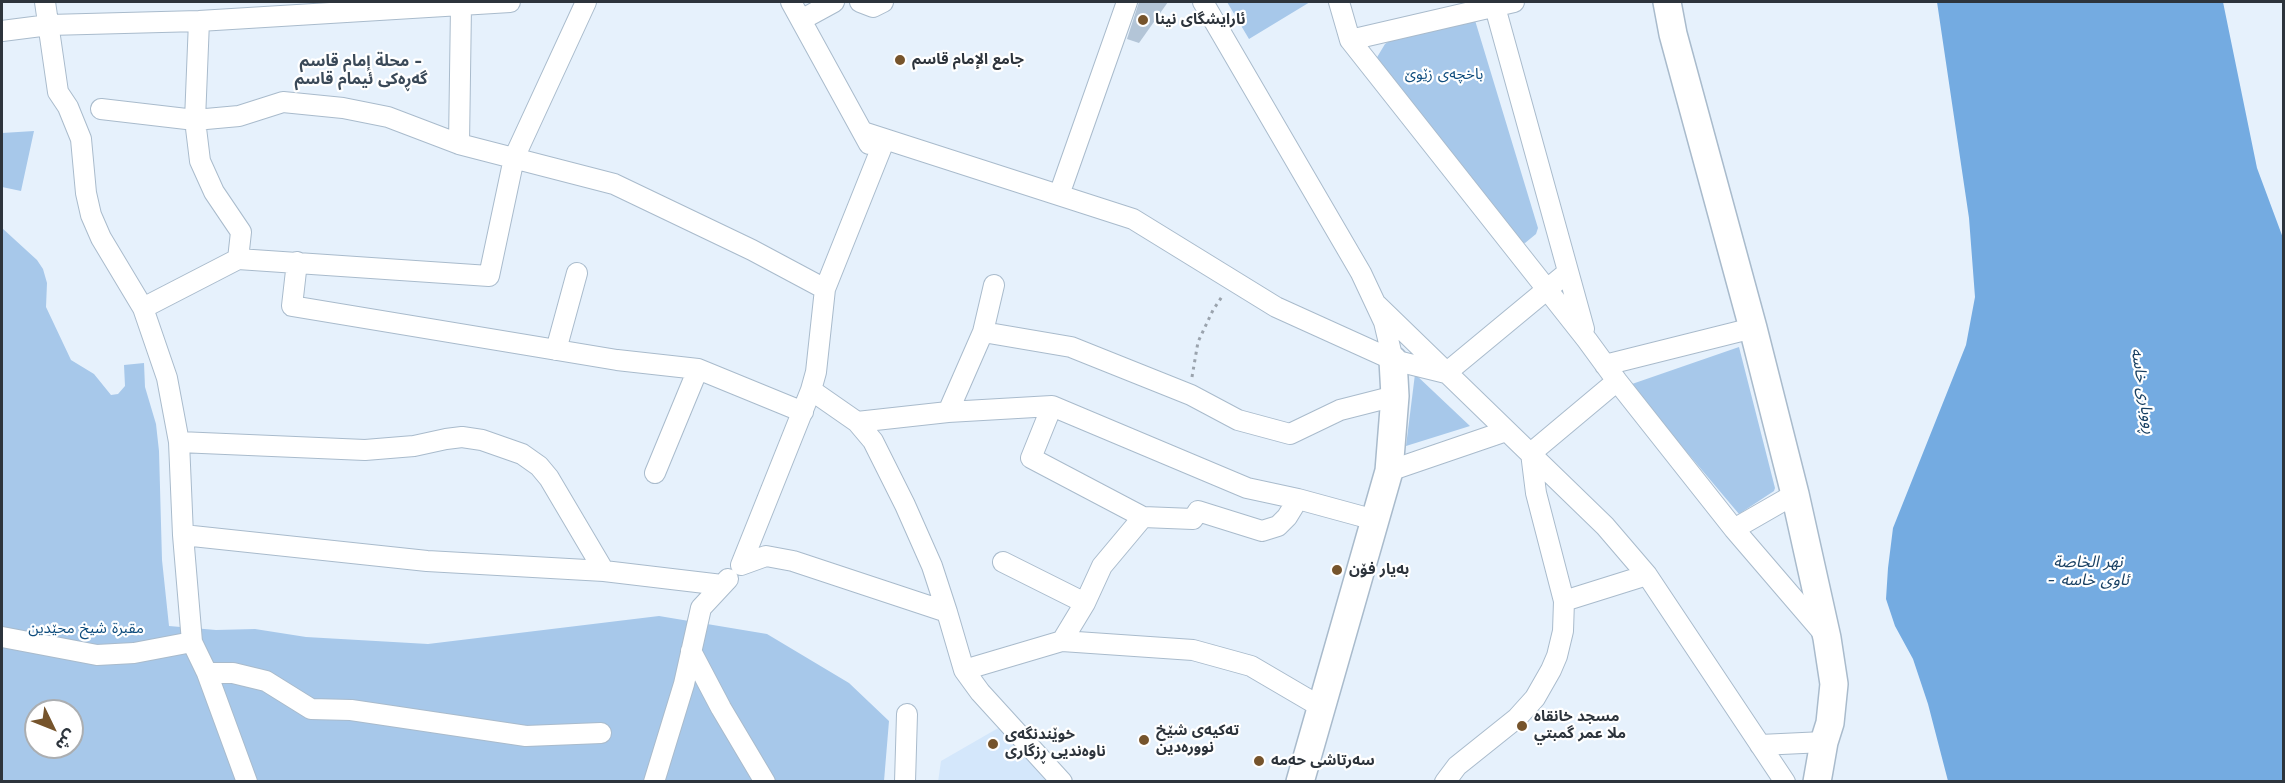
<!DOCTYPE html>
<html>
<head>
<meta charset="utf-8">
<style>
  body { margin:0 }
  #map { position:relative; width:2285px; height:783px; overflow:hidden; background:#e6f1fc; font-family:"Work Sans","Noto Sans Arabic",sans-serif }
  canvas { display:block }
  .frame { position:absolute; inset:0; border:3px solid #2d343c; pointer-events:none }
  .north { position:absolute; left:24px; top:699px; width:60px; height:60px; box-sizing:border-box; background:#fff; border:2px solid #abaeb1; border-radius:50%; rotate:133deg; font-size:16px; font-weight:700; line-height:24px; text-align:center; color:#2d343c }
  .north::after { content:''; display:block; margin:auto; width:21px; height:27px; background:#76542c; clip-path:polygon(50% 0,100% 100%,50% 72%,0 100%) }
</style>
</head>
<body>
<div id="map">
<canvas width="2285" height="783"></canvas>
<div class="frame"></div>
<div class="north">ش</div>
</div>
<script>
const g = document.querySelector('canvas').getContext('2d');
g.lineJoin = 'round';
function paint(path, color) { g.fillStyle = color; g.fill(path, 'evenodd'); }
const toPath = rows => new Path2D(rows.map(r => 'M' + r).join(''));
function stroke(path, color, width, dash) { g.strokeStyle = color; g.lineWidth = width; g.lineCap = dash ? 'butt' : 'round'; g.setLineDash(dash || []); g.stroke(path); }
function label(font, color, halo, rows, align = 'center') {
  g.font = font + ' "Work Sans","Noto Sans Arabic",sans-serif'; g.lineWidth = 4.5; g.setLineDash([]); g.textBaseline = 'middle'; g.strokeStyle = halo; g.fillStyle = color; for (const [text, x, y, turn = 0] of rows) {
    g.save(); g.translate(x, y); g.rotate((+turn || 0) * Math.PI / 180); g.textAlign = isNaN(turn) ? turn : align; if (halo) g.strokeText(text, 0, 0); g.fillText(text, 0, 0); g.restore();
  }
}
paint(toPath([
  [1000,727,1050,782,938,782,941,761]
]), '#d4e7fb');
paint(toPath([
  [1227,2,1310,2,1249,39],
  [1474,17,1538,228,1536,234,1525,243,1517,242,1376,59,1385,44,1391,40],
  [34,131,21,191,2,187,2,133],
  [2,228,37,260,43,269,47,283,46,307,71,360,94,374,111,395,118,394,125,386,124,365,144,363,145,387,156,424,159,451,162,560,169,626,216,630,255,629,306,637,428,644,659,616,767,634,849,683,889,721,884,781,2,781],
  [36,711,72,711,72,747,36,747],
  [1739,347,1775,488,1774,491,1739,514,1631,386,1632,384],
  [1415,374,1470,426,1406,446]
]), '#a7c8ea');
paint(toPath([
  [1937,2,2223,2,2257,168,2283,238,2283,781,1948,781,1928,704,1913,659,1895,626,1886,599,1888,568,1893,528,1966,345,1975,297,1969,218]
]), '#74abe1');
paint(toPath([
  [1139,2,1168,2,1139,43,1127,39]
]), '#b3c5d7');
const street = toPath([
  [45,2,58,92,68,107,81,139,86,193,91,215,101,238,143,308,167,378,179,442,183,535,192,642,207,673,247,782],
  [791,2,869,144],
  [860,2,873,7,883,2],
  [1203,2,1361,273,1384,322,1393,360,1446,373,1568,272],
  [1339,2,1350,40,1587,340,1617,381,1734,529,1825,635],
  [1495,7,1584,329],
  [801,20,834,2],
  [2,31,49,25,199,21,510,2],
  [1350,40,1514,2],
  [101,109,195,120,239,116,283,102,343,108,388,117,459,144,614,184,752,250,825,289],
  [863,132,1133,219,1276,307,1393,360],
  [885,139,825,289,816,372,811,390,741,565,766,556,793,561,947,612,964,670,980,692,1062,782],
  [459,144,461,6],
  [1059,195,1127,2],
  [238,259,489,276,514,158,586,2],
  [297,262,292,306,617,360,698,369,803,412],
  [1377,305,1605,526,1647,575,1785,782],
  [143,308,238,259,241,232,214,192,200,161,195,120,199,21],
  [983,332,994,285],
  [556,350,577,273],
  [1605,365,1753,328],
  [811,390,857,422,873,441,905,505,932,566,947,612],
  [948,412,983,332,1071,347,1191,395,1238,420,1290,434,1340,410,1395,396],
  [857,422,948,412,1052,406],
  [179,442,365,450,414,446,446,439,462,437,482,440,522,454,539,466,549,478,604,571,722,585],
  [1389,471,1506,431],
  [655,473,698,369],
  [1298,499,1287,517,1278,526,1262,531,1198,511,1193,519,1143,517,1031,458,1052,406,1247,488,1298,499,1375,520],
  [1734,529,1795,494],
  [183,535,427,561,604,571],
  [1003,562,1085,603],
  [1564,601,1647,575],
  [2,637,97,655,134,653,192,642],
  [1062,641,1085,603,1102,566,1143,517],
  [691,651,721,708,765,782],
  [964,670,1062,641,1193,650,1251,666,1321,707],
  [207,673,233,673,266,681,311,709,351,710,526,736,601,733],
  [1760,745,1824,742],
  [654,782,684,684,701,608,728,579],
  [905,782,907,714],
  [1445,782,1457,766,1517,718,1535,698,1551,670,1557,656,1563,631,1564,601,1536,493,1531,453,1617,381]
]);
const secondary = toPath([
  [1667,2,1673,34,1753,328,1795,494,1827,638,1834,684,1830,723,1824,742,1817,782],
  [1300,782,1389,471,1395,396,1393,360]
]);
stroke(street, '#a9bbcc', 22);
stroke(secondary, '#a9bbcc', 30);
stroke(toPath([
  [1192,377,1198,342,1213,310,1223,295]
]), '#9aa3ad', 3, [3, 4.5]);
stroke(street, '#fff', 20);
stroke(secondary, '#fff', 27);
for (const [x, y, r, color] of [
  [1143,20,6,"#76542c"],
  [900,60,6,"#76542c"],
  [1337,570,6,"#76542c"],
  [1522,726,6,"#76542c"],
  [1144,740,6,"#76542c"],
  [993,744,6,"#76542c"],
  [1259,761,6,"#76542c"]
]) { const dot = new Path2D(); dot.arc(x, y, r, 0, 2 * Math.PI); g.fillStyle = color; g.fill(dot); stroke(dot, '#fff', 2); }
label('bold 15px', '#2d343c', '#fff', [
  ["ئارایشگای نینا",1155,20],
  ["جامع الإمام قاسم",912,60],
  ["بەیار فۆن",1349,570],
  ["مسجد خانقاه",1534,717],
  ["ملا عمر گمبتي",1534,734],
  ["تەکیەی شێخ",1156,731],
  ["نوورەدین",1156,748],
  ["خوێندنگەی",1005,735],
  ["ناوەندیی ڕزگاری",1005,752],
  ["سەرتاشی حەمە",1271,761]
], 'left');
label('15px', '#0e4c7d', '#fff', [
  ["باخچەی زێوێ",1444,75],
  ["مقبرة شيخ محێدین",86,629]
]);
label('bold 16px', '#3a4958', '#fff', [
  ["محلة إمام قاسم -",361,61],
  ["گەڕەکی ئیمام قاسم",361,79]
]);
label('italic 16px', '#184063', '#fff', [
  ["ڕووباری خاسە",2143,391,81],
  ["نهر الخاصة",2088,562],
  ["- ئاوی خاسە",2088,580]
]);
</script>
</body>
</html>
